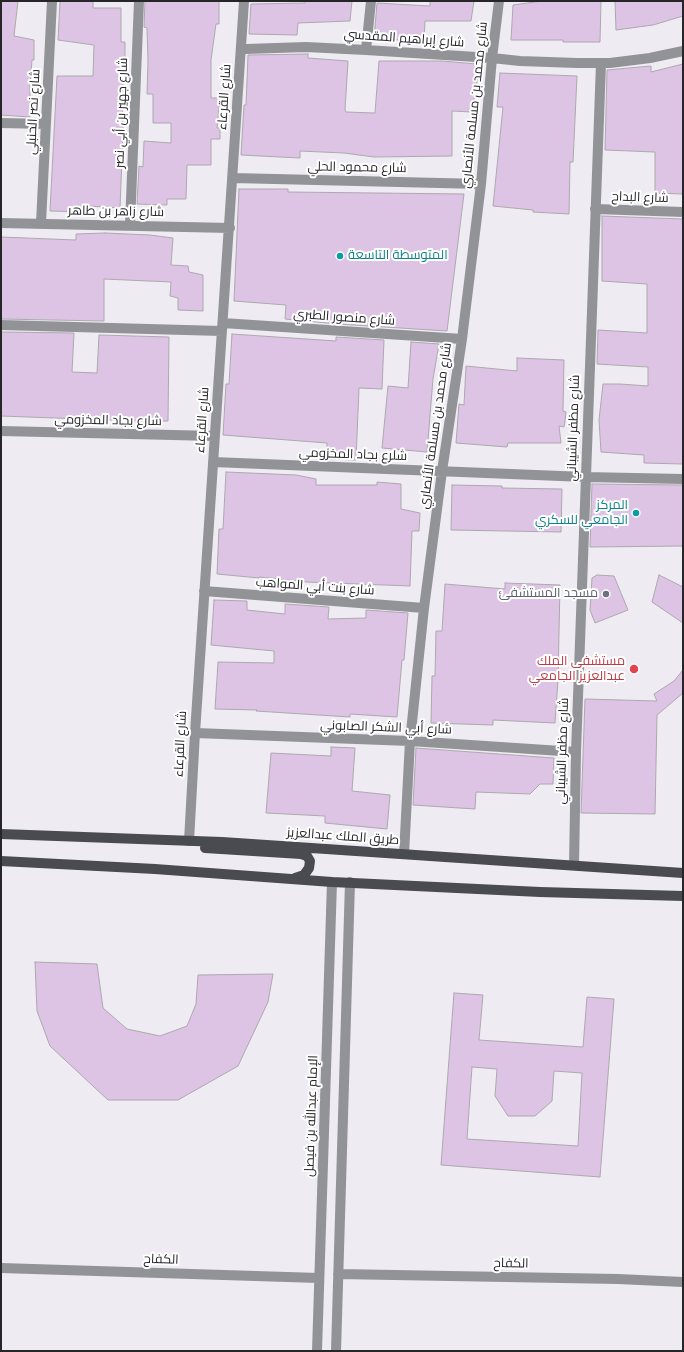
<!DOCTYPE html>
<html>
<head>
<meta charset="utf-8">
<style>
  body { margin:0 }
  #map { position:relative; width:684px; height:1352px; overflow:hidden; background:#eeebf3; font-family:Roboto,sans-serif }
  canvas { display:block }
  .frame { position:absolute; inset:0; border:2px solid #262528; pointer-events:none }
</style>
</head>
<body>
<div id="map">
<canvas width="684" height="1352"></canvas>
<div class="frame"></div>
</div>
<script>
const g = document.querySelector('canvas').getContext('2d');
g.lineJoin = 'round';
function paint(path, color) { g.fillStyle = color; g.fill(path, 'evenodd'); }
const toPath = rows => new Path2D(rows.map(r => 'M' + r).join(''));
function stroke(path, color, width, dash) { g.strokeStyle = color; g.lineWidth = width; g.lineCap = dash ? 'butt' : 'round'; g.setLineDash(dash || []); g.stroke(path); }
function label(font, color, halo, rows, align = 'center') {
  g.font = font + ' Roboto,Cairo,sans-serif'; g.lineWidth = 4; g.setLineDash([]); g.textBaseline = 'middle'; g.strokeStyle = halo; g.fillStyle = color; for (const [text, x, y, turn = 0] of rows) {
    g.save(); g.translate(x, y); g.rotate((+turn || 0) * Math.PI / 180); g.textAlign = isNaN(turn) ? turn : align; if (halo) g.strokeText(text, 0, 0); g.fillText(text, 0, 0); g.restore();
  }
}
const building = toPath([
  [1,1,18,1,14,36,34,40,34,60,32,60,30,85,30,117,1,115,1,1],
  [60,1,93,1,93,8,121,8,121,42,125,42,125,69,122,69,124,102,122,101,123,133,120,208,88,206,88,212,50,211,57,76,93,76,94,45,58,40,60,1],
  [145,1,219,1,219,24,216,24,211,60,211,98,220,98,217,128,220,128,220,139,211,139,211,165,187,165,186,199,167,199,167,205,137,204,139,166,143,167,144,141,171,143,171,123,153,123,153,94,147,94,148,61,147,28,144,27,145,1],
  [305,1,352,1,350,21,298,23,297,35,249,34,251,4,305,3,305,1],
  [430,1,474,1,471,21,425,21,424,41,374,39,377,3,430,6,430,1],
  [542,1,601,1,600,42,563,42,563,40,511,40,513,5,542,1],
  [615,1,683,1,683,16,653,25,616,30,615,1],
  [308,54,308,58,348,61,345,110,346,112,375,113,379,61,442,61,477,64,478,75,472,112,452,111,452,156,374,157,344,153,300,151,300,158,241,155,244,105,246,105,248,55,308,54],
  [683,64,683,194,655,193,655,152,605,150,607,70,651,66,651,72,683,64],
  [500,73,577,76,573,162,570,162,569,214,533,212,533,210,493,206,503,107,497,107,500,73],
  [239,189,288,189,288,192,464,194,447,331,337,324,285,319,286,305,234,301,239,189],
  [602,216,683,219,683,464,644,463,644,455,601,452,599,420,603,384,620,384,648,386,648,367,597,364,598,330,647,333,647,284,602,281,602,216],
  [105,233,150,235,173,238,171,265,188,266,189,272,203,275,203,311,178,310,178,298,170,296,171,282,104,279,104,321,1,319,1,237,76,240,76,234,105,233],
  [1,332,74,333,72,372,97,373,99,335,169,337,168,421,136,421,1,416,1,332],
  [232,334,336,341,336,337,384,340,382,389,359,388,356,460,327,459,327,443,223,435,226,384,229,384,232,334],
  [411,342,439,344,433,379,427,452,382,448,388,386,408,388,411,342],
  [517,358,564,360,563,411,566,412,565,421,564,427,559,426,561,443,508,443,507,447,456,443,459,404,464,405,466,366,517,371,517,358],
  [226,472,296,475,316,479,316,485,377,485,377,482,401,484,401,509,420,513,419,531,412,531,410,586,307,582,259,577,259,578,217,574,219,529,223,529,226,472],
  [592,484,683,485,683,546,590,547,592,484],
  [452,485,502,486,502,488,562,489,561,532,451,530,452,485],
  [597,575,614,576,628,610,595,623,590,610,592,578,597,575],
  [659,575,683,587,683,623,652,602,659,575],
  [505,583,560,585,558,680,555,723,493,720,493,725,431,723,432,676,435,676,436,631,442,631,445,584,505,589,505,583],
  [214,600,247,601,247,610,285,614,285,604,329,607,328,619,366,618,366,610,408,613,404,660,402,660,397,717,350,714,350,717,256,711,257,710,215,709,218,662,274,663,274,651,211,645,214,600],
  [683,670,683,693,657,715,655,814,581,813,585,699,657,701,654,694,674,681,683,670],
  [331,747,355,748,352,791,390,795,387,829,325,823,325,816,266,813,271,753,331,756,331,747],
  [416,748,554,758,553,784,540,784,530,794,476,792,475,809,413,805,416,748],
  [35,962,97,964,103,1008,127,1029,160,1036,187,1026,196,1004,198,975,273,974,268,1002,238,1066,178,1100,108,1100,50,1046,37,1011,35,962],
  [454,993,483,995,479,1040,583,1047,587,997,614,999,600,1177,441,1165,454,993],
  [472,1067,497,1069,495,1096,508,1116,535,1116,552,1101,554,1071,582,1073,578,1146,467,1139,472,1067]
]);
paint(building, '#ddc3e4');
stroke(building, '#ada8ae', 1);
stroke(toPath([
  [242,50,246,49,306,47,366,50,492,58,520,61,577,63,610,63,650,58,683,51],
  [366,50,371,1],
  [1,123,46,124],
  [233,178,481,184],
  [595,209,683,212],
  [1,223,230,228],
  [41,223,52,1],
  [130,225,139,1],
  [223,323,462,339],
  [1,325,222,331],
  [1,431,215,436],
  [213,462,585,477,683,479],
  [204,591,424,608],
  [195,733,410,741,576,752],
  [189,841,195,733,244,1],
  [404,854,410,741,424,608,442,471,462,339,481,184,492,58,499,1],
  [574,865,576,752,601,63],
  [1,1268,319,1278],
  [338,1274,618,1279,683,1282],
  [317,1351,332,882],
  [336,1351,350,882]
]), '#929396', 10);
stroke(toPath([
  [1,834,222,842,683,873],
  [205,848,301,854,307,856,310,861,309,868,304,875,295,878],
  [1,861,155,869,332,882,540,892,683,896]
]), '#494b50', 10);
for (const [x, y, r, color] of [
  [340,256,4,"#0f9aa8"],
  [636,513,4,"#0f9aa8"],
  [606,594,4,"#6b7280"],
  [634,669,5,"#e0444e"]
]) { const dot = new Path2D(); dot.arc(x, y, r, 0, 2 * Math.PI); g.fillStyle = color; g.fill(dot); stroke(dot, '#fff', 1.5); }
label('13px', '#262528', '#fff', [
  ["شارع إبراهيم المقدسي",404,39,4],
  ["شارع القرعاء",225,97,-86],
  ["شارع محمد بن مسلمة الأنصاري",475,105,-84],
  ["شارع نصر الحنبلي",34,112,-87],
  ["شارع جهير بن أبي نصر",122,113,-88],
  ["شارع محمود الحلي",357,168,1],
  ["شارع البداح",640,198,2],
  ["شارع زاهر بن طاهر",116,212,1],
  ["شارع منصور الطبري",344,318,4],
  ["شارع القرعاء",203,420,-86],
  ["شارع بجاد المخزومي",108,421,1],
  ["شارع محمد بن مسلمة الأنصاري",436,426,-82],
  ["شارع مظفر الشيباني",574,428,-88],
  ["شلرع بجاد المخزومي",353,455,2],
  ["شارع بنت أبي المواهب",315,587,4],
  ["شارع أبي الشكر الصابوني",386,728,2],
  ["شارع القرعاء",181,744,-87],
  ["شارع مظفر الشيباني",563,751,-88],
  ["طريق الملك عبدالعزيز",343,837,4],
  ["الإمام عبدالله بن فيصل",312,1116,-88],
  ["الكفاح",161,1260,2],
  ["الكفاح",511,1264,1]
]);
label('13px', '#0d838f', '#fff', [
  ["المتوسطة التاسعة",348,256],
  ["المركز",628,506,"right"],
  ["الجامعي للسكري",628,521,"right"]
], 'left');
label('13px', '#5b616d', '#fff', [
  ["مسجد المستشفئ",598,594]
], 'right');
label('13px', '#be3a42', '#fff', [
  ["مستشفى الملك",625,662],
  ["عبدالعزيز الجامعي",625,677]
], 'right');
</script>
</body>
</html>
